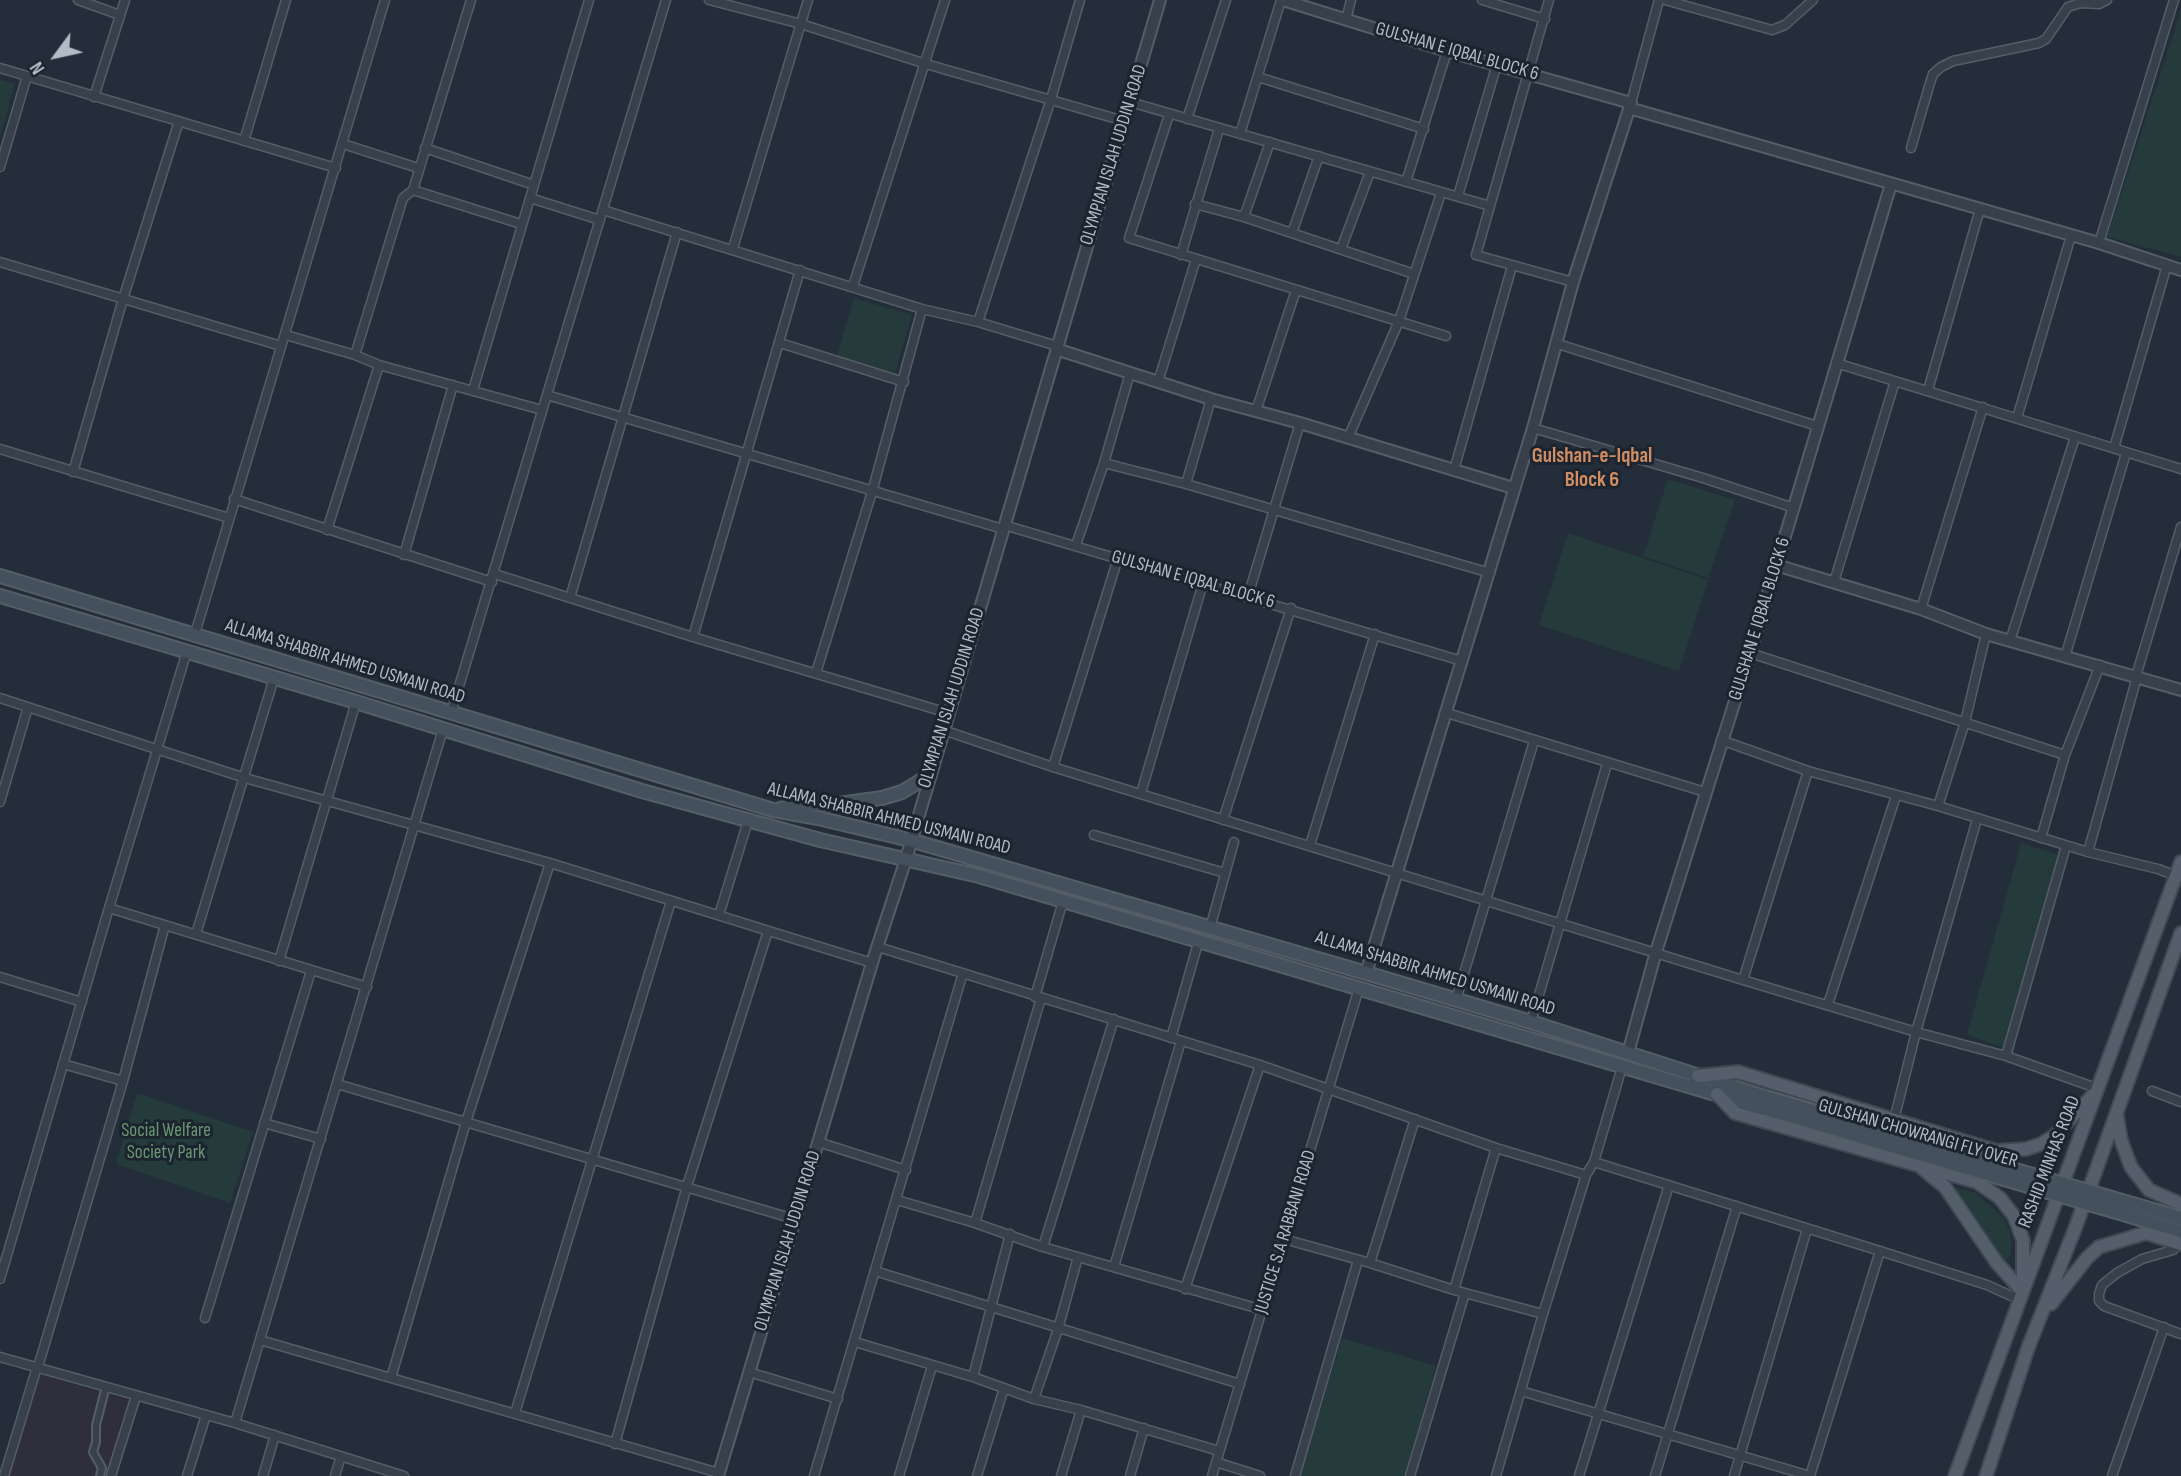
<!DOCTYPE html>
<html>
<head>
<meta charset="utf-8">
<style>
  body { margin:0 }
  #map { position:relative; width:2181px; height:1476px; overflow:hidden; background:#232e3a; font-family:"Sofia Sans Condensed",sans-serif }
  canvas { display:block }
  .north { position:absolute; left:21px; top:21px; width:70px; height:70px; -webkit-text-stroke:5px #1c252f; paint-order:stroke; rotate:237deg; font-size:19px; font-weight:700; line-height:28px; text-align:center; color:#b2bbc6 }
  .north::after { content:''; display:block; margin:auto; width:24px; height:32px; background:#b2bbc6; clip-path:polygon(50% 0,100% 100%,50% 72%,0 100%) }
</style>
</head>
<body>
<div id="map">
<canvas width="2181" height="1476"></canvas>
<div class="north">N</div>
</div>
<script>
const g = document.querySelector('canvas').getContext('2d');
g.lineJoin = 'round';
function paint(path, color) { g.fillStyle = color; g.fill(path, 'evenodd'); }
const toPath = rows => new Path2D(rows.map(r => 'M' + r).join(''));
function stroke(path, color, width, dash) { g.strokeStyle = color; g.lineWidth = width; g.lineCap = dash ? 'butt' : 'round'; g.setLineDash(dash || []); g.stroke(path); }
function label(font, color, halo, rows, align = 'center') {
  g.font = font + ' "Sofia Sans Condensed",sans-serif'; g.lineWidth = 6; g.setLineDash([]); g.textBaseline = 'middle'; g.strokeStyle = halo; g.fillStyle = color; for (const [text, x, y, turn = 0] of rows) {
    g.save(); g.translate(x, y); g.rotate((+turn || 0) * Math.PI / 180); g.textAlign = isNaN(turn) ? turn : align; if (halo) g.strokeText(text, 0, 0); g.fillText(text, 0, 0); g.restore();
  }
}
paint(toPath([
  [38,1373,130,1401,107,1476,7,1476]
]), '#2f2e3c');
paint(toPath([
  [2181,11,2181,257,2107,237],
  [0,80,15,84,0,137],
  [854,298,912,315,895,373,837,356],
  [1668,479,1735,500,1708,578,1643,556],
  [1568,533,1708,580,1679,671,1539,625],
  [2021,843,2059,855,2005,1048,1967,1035],
  [137,1093,253,1132,230,1203,116,1164],
  [1958,1188,1974,1192,2003,1217,2010,1232,2012,1245,2011,1255,2006,1261,2001,1262,1954,1189],
  [1342,1338,1436,1366,1405,1476,1300,1476]
]), '#253a3b');
const pedestrian = toPath([
  [100,1476,102,1468,93,1452,96,1442,96,1425,105,1390]
]);
const minor = toPath([
  [78,0,120,15],
  [709,0,801,24,926,64,1124,121],
  [1482,0,1545,19],
  [1549,0,1476,255,1573,282],
  [1665,0,1772,30,1785,25,1813,0],
  [1346,20,1351,0],
  [0,68,336,168],
  [1258,77,1424,129],
  [94,97,125,0],
  [1130,102,1490,206],
  [1631,103,1659,0],
  [1169,115,1129,238,1446,336],
  [1187,119,1226,0],
  [1240,134,1281,0],
  [244,141,286,0],
  [343,144,418,168],
  [425,148,534,185],
  [1911,148,1930,83,1933,74,1941,67,1953,61,2039,43,2046,39,2068,7,2080,3,2099,4,2107,0],
  [0,167,27,76],
  [1406,182,1447,51],
  [413,190,521,224],
  [1458,196,1497,64],
  [530,198,600,220],
  [1195,204,1244,217,1414,274],
  [603,210,922,309,978,322,1057,346],
  [1244,217,1270,142],
  [1292,233,1319,156],
  [2099,243,2174,0],
  [733,248,808,0],
  [1341,249,1370,172],
  [1181,255,1219,129],
  [0,262,281,346],
  [853,286,945,0],
  [978,322,1051,99,1080,0],
  [286,335,355,355,379,365,542,410],
  [780,343,904,382],
  [1558,344,1817,426],
  [355,355,403,198,413,190,471,0],
  [1836,363,2181,469],
  [1158,382,1196,259],
  [473,390,589,0],
  [1928,390,1980,209],
  [547,395,1003,529],
  [1256,411,1296,290],
  [2017,418,2071,236],
  [1533,428,1703,478,1794,508],
  [1348,438,1399,321,1441,193],
  [2114,448,2167,265],
  [0,449,229,518],
  [1104,463,1186,484,1490,573],
  [1454,470,1512,266],
  [73,472,123,299,179,121],
  [1186,484,1211,399],
  [234,499,492,582],
  [1004,525,1462,661],
  [327,530,379,365],
  [1076,545,1104,463,1130,373],
  [404,555,453,385],
  [495,574,693,637,948,713],
  [1834,582,1895,381],
  [1248,596,1300,423],
  [570,598,677,232],
  [1921,609,1983,407],
  [194,637,385,0],
  [693,637,800,270],
  [2010,641,2075,437],
  [1750,653,2065,755],
  [2065,657,2126,453],
  [816,673,872,492,922,309],
  [2136,676,2181,527],
  [0,698,245,778,550,863,872,963],
  [451,713,666,0],
  [1447,713,1705,792],
  [943,730,1053,767,1743,980,1916,1032,2006,1056,2099,1089],
  [1721,740,1808,771,1938,806,2088,852,2158,869,2176,876],
  [1053,767,1118,558],
  [1141,793,1203,583],
  [0,802,28,707],
  [1938,806,1965,722,1986,634],
  [1223,820,1291,608],
  [1094,835,1225,873],
  [2041,838,2065,755,2100,665],
  [1310,845,1375,634],
  [2088,852,2137,677],
  [109,908,367,987],
  [719,915,748,821],
  [1210,928,1234,842],
  [196,934,274,678],
  [878,947,1260,1065,1496,1148,1586,1175],
  [279,961,356,702],
  [0,977,82,1002],
  [1743,980,1808,771],
  [1035,997,1063,901],
  [1456,1000,1534,741],
  [1828,1004,1896,796],
  [1531,1022,1607,764],
  [1171,1038,1198,943],
  [2006,1056,2066,846],
  [63,1064,123,1081,165,925],
  [337,1084,794,1219],
  [2152,1091,2181,1102],
  [1894,1120,1916,1032,1977,819],
  [264,1123,321,1139],
  [818,1142,906,1170],
  [1594,1162,1880,1251,1987,1285,2020,1300],
  [897,1200,975,1223,1043,1247,1263,1310],
  [975,1223,1041,998],
  [1284,1239,1370,1263,1454,1290,1543,1314],
  [2179,1241,2173,1250,2142,1259,2117,1273,2102,1285,2099,1294,2099,1301,2104,1306,2181,1334],
  [1043,1247,1114,1019],
  [1370,1263,1415,1119],
  [1114,1267,1181,1041],
  [875,1271,1240,1384],
  [0,1279,109,908,187,651],
  [1185,1289,1260,1065],
  [1454,1290,1496,1148],
  [205,1318,311,971],
  [260,1340,719,1473],
  [855,1342,973,1377,1034,1399,1081,1410,1219,1451],
  [0,1357,235,1423,404,1476],
  [38,1367,123,1081],
  [749,1372,838,1399],
  [973,1377,1010,1234],
  [391,1378,466,1122,550,863],
  [1521,1391,1810,1476],
  [1034,1399,1058,1329,1078,1257],
  [515,1413,671,901],
  [235,1423,443,729],
  [615,1444,687,1186,768,931],
  [1216,1462,1260,1476],
  [4,1476,37,1367],
  [111,1476,136,1396],
  [187,1476,206,1415],
  [263,1476,275,1435],
  [335,1476,341,1456],
  [814,1476,963,973],
  [899,1476,932,1366],
  [977,1476,1004,1388],
  [1061,1476,1081,1410],
  [1130,1476,1144,1428],
  [1212,1476,1359,988],
  [1295,1476,1358,1260],
  [1410,1476,1465,1293],
  [1496,1476,1543,1314,1586,1175,1594,1162,1622,1067],
  [1579,1476,1669,1185],
  [1655,1476,1737,1206],
  [1734,1476,1807,1229],
  [1810,1476,1880,1251],
  [2112,1476,2164,1327]
]);
const tertiary = toPath([
  [1283,0,1447,51,1631,103,1573,282,1533,428,1366,973],
  [1629,108,2099,243,2181,270],
  [1056,349,1211,399,1300,423,1513,488],
  [1776,565,1921,609,1986,634,2181,690],
  [1628,1053,1656,952,1750,653,1891,184],
  [718,1476,872,963,906,859,1160,0]
]);
const secondary = toPath([
  [0,576,773,810,818,818,910,840,1366,973,1531,1022,1768,1098],
  [0,596,356,702,642,791,820,840,979,876,1766,1109],
  [780,809,796,805,839,804,882,798,902,792,930,775]
]);
const primary = toPath([
  [1698,1076,1738,1072,1996,1151,2026,1149,2041,1144,2054,1136,2094,1094],
  [1717,1094,1735,1113,1977,1182,2000,1198,2014,1216,2023,1240,2023,1281],
  [2117,1116,2121,1140,2131,1167,2149,1190,2181,1204],
  [1922,1168,1945,1187,1997,1263,2023,1292],
  [2051,1304,2087,1258,2099,1247,2146,1233,2181,1244],
  [1955,1476,2181,862],
  [1986,1476,2028,1348,2076,1226,2181,933]
]);
stroke(pedestrian, '#555e68', 10);
stroke(minor, '#555e68', 11);
stroke(tertiary, '#555e68', 14);
stroke(secondary, '#555e68', 16);
stroke(primary, '#404953', 16);
stroke(pedestrian, '#37404b', 6);
stroke(minor, '#37404b', 8);
stroke(tertiary, '#37404b', 10);
stroke(secondary, '#45505d', 12);
stroke(primary, '#555f6b', 12);
const secondaryBridge = toPath([
  [1768,1098,2181,1218],
  [1766,1109,2181,1231]
]);
stroke(secondaryBridge, '#555e68', 16, []);
stroke(secondaryBridge, '#45505d', 12);
label('19px', '#b2bbc6', '#1c252f', [
  ["GULSHAN E IQBAL BLOCK 6",1457,52,16],
  ["OLYMPIAN ISLAH UDDIN ROAD",1114,155,-73],
  ["GULSHAN E IQBAL BLOCK 6",1193,580,16],
  ["GULSHAN E IQBAL BLOCK 6",1760,619,-73],
  ["ALLAMA SHABBIR AHMED USMANI ROAD",345,662,17],
  ["OLYMPIAN ISLAH UDDIN ROAD",952,698,-73],
  ["ALLAMA SHABBIR AHMED USMANI ROAD",889,819,14],
  ["ALLAMA SHABBIR AHMED USMANI ROAD",1435,974,17],
  ["GULSHAN CHOWRANGI FLY OVER",1918,1134,16],
  ["RASHID MINHAS ROAD",2050,1162,-69],
  ["JUSTICE S.A RABBANI ROAD",1286,1232,-73],
  ["OLYMPIAN ISLAH UDDIN ROAD",788,1241,-73]
]);
label('19px', '#6a9771', '#1c252f', [
  ["Social Welfare",166,1131],
  ["Society Park",166,1153]
]);
label('bold 21px', '#d08c63', '#1c252f', [
  ["Gulshan-e-Iqbal",1592,457],
  ["Block 6",1592,481]
]);
</script>
</body>
</html>
